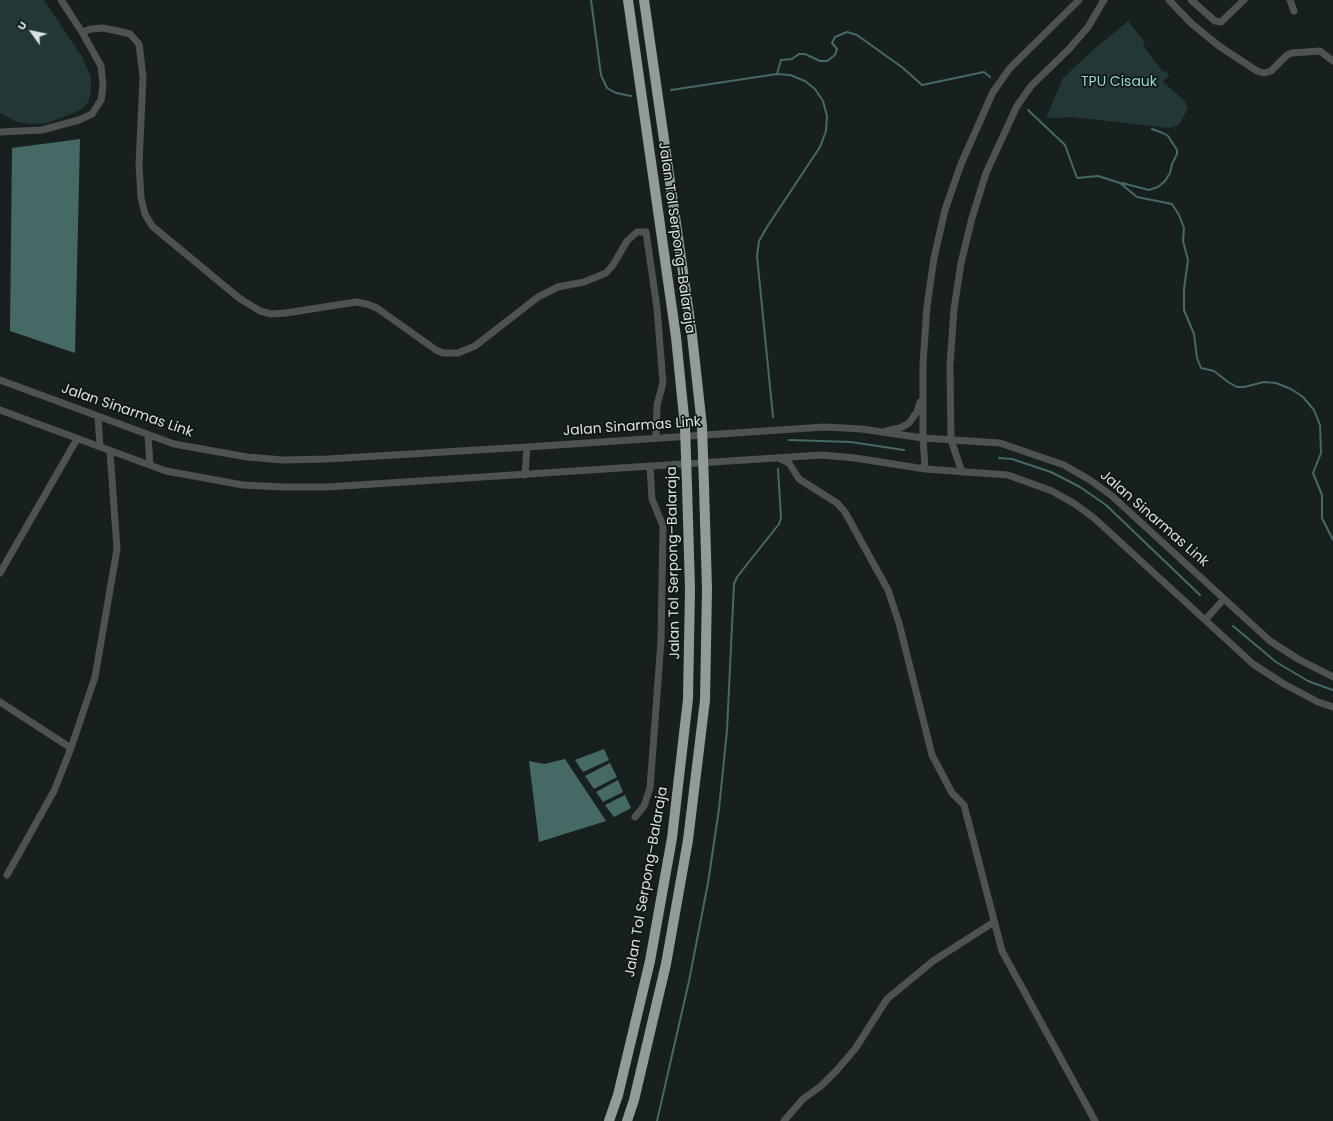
<!DOCTYPE html>
<html>
<head>
<meta charset="utf-8">
<style>
  body { margin:0 }
  #map { position:relative; width:1333px; height:1121px; overflow:hidden; background:#17201f; font-family:Poppins,sans-serif }
  canvas { display:block }
  .north { position:absolute; left:12px; top:12px; width:40px; height:40px; -webkit-text-stroke:3px #0e1716; paint-order:stroke; rotate:303deg; font-size:11px; font-weight:700; line-height:16px; text-align:center; color:#dbe0e0 }
  .north::after { content:''; display:block; margin:auto; width:14px; height:18px; background:#dbe0e0; clip-path:polygon(50% 0,100% 100%,50% 72%,0 100%) }
</style>
</head>
<body>
<div id="map">
<canvas width="1333" height="1121"></canvas>
<div class="north">U</div>
</div>
<script>
const g = document.querySelector('canvas').getContext('2d');
g.lineJoin = 'round';
function paint(path, color) { g.fillStyle = color; g.fill(path, 'evenodd'); }
const toPath = rows => new Path2D(rows.map(r => 'M' + r).join(''));
function stroke(path, color, width, dash) { g.strokeStyle = color; g.lineWidth = width; g.lineCap = dash ? 'butt' : 'round'; g.setLineDash(dash || []); g.stroke(path); }
function label(font, color, halo, rows, align = 'center') {
  g.font = font + ' Poppins,sans-serif'; g.lineWidth = 3.5; g.setLineDash([]); g.textBaseline = 'middle'; g.strokeStyle = halo; g.fillStyle = color; for (const [text, x, y, turn = 0] of rows) {
    g.save(); g.translate(x, y); g.rotate((+turn || 0) * Math.PI / 180); g.textAlign = isNaN(turn) ? turn : align; if (halo) g.strokeText(text, 0, 0); g.fillText(text, 0, 0); g.restore();
  }
}
paint(toPath([
  [0,0,44,0,82,57,91,77,91,92,88,102,81,110,47,123,31,124,17,122,0,113],
  [1128,21,1145,43,1143,45,1163,72,1166,71,1169,75,1163,82,1184,100,1188,108,1178,126,1168,128,1073,117,1046,118,1063,78,1092,51]
]), '#233836');
paint(toPath([
  [80,139,75,353,10,331,12,148],
  [604,749,609,760,583,772,575,760],
  [565,759,606,821,539,842,529,761,544,764],
  [610,763,617,777,594,789,585,776],
  [618,780,623,792,603,802,596,792],
  [625,795,631,808,614,817,605,805]
]), '#456a66');
stroke(toPath([
  [591,0,601,75,607,88,616,93,631,96],
  [777,74,781,60,792,59,799,54,805,54,820,61,827,61,835,55,837,49,832,43,835,37,847,32,857,35,903,68,922,85,984,72,990,77],
  [671,90,777,74,790,75,805,81,815,89,823,101,827,116,826,131,820,147,767,227,759,241,757,256,773,417],
  [1028,110,1065,145,1077,178,1098,176,1120,183,1137,197,1172,204,1179,215,1184,228,1183,241,1188,260,1184,289,1184,310,1194,334,1197,358,1201,368,1214,371,1228,382,1237,387,1244,387,1264,382,1276,383,1291,389,1303,397,1314,410,1320,425,1321,453,1313,473,1322,495,1322,518,1333,540],
  [1122,183,1149,190,1158,187,1165,181,1170,173,1172,164,1177,154,1177,150,1168,136,1163,133,1152,129],
  [789,440,851,442,904,450],
  [999,458,1012,459,1051,472,1080,487,1106,505,1200,595],
  [1233,626,1276,662,1308,681,1333,690],
  [657,1121,689,981,708,883,719,809,727,730,734,584,737,577,779,524,781,518,778,469]
]), '#456a66', 2);
stroke(toPath([
  [1169,0,1192,24,1219,46,1257,71,1264,73,1271,71,1287,55,1292,53,1320,51,1333,61],
  [1191,0,1215,21,1221,22,1244,0],
  [1290,0,1294,11],
  [82,32,91,29,103,28,118,31,130,34,139,44,143,77,139,165,141,198,145,214,152,226,239,298,260,311,271,314,286,313,356,302,367,304,377,308,436,350,443,353,458,353,475,346,538,297,558,287,584,282,606,273,613,265,627,241,637,232,646,232,657,308,663,383,657,405,656,437],
  [0,132,42,130,79,120,92,114,101,100,103,86,101,66,82,32,61,0],
  [0,380,174,444,247,457,283,460,327,459,527,447,824,427,862,429,923,438,1000,443,1064,465,1090,480,1112,496,1270,641,1298,659,1333,677],
  [0,410,166,471,243,485,282,487,327,487,822,455,855,458,925,469,1008,475,1052,491,1075,504,1094,518,1253,664,1284,684,1318,702,1333,707],
  [98,417,100,447],
  [886,431,900,428,909,423,917,412,920,402],
  [148,435,150,465],
  [779,458,789,463,799,479,837,503,845,512,888,590,899,623,932,755,952,793,964,805,1002,951,1095,1121],
  [925,469,923,438,923,364,927,306,934,258,945,210,961,164,993,92,1010,68,1079,0],
  [962,472,951,440,950,365,954,309,961,263,972,218,986,173,1017,106,1031,86,1069,49,1088,27,1104,0],
  [525,475,527,447],
  [0,573,77,439],
  [1205,620,1224,599],
  [0,702,71,748],
  [635,817,644,806,650,788,661,641,663,526,652,499,650,466],
  [7,875,54,791,71,748,95,677,117,549,110,451],
  [784,1121,803,1099,821,1086,837,1070,855,1049,887,999,933,961,994,922]
]), '#4e5252', 7);
stroke(toPath([
  [628,0,676,337,685,427],
  [644,0,692,335,702,426],
  [609,1121,618,1095,650,961,672,838,688,699,690,589,687,486],
  [627,1121,634,1100,666,964,688,840,705,700,707,589,704,486]
]), '#919b9a', 10);
stroke(toPath([
  [702,426,704,486],
  [685,427,687,486]
]), '#919b9a', 10);
label('14px', '#93dbd4', '#0e1716', [
  ["TPU Cisauk",1119,82]
]);
label('14px', '#dbe0e0', '#0e1716', [
  ["Jalan Tol Serpong–Balaraja",676,238,82],
  ["Jalan Sinarmas Link",127,411,19],
  ["Jalan Sinarmas Link",632,427,-4],
  ["Jalan Sinarmas Link",1154,519,41],
  ["Jalan Tol Serpong–Balaraja",674,563,-91],
  ["Jalan Tol Serpong–Balaraja",647,882,-80]
]);
</script>
</body>
</html>
